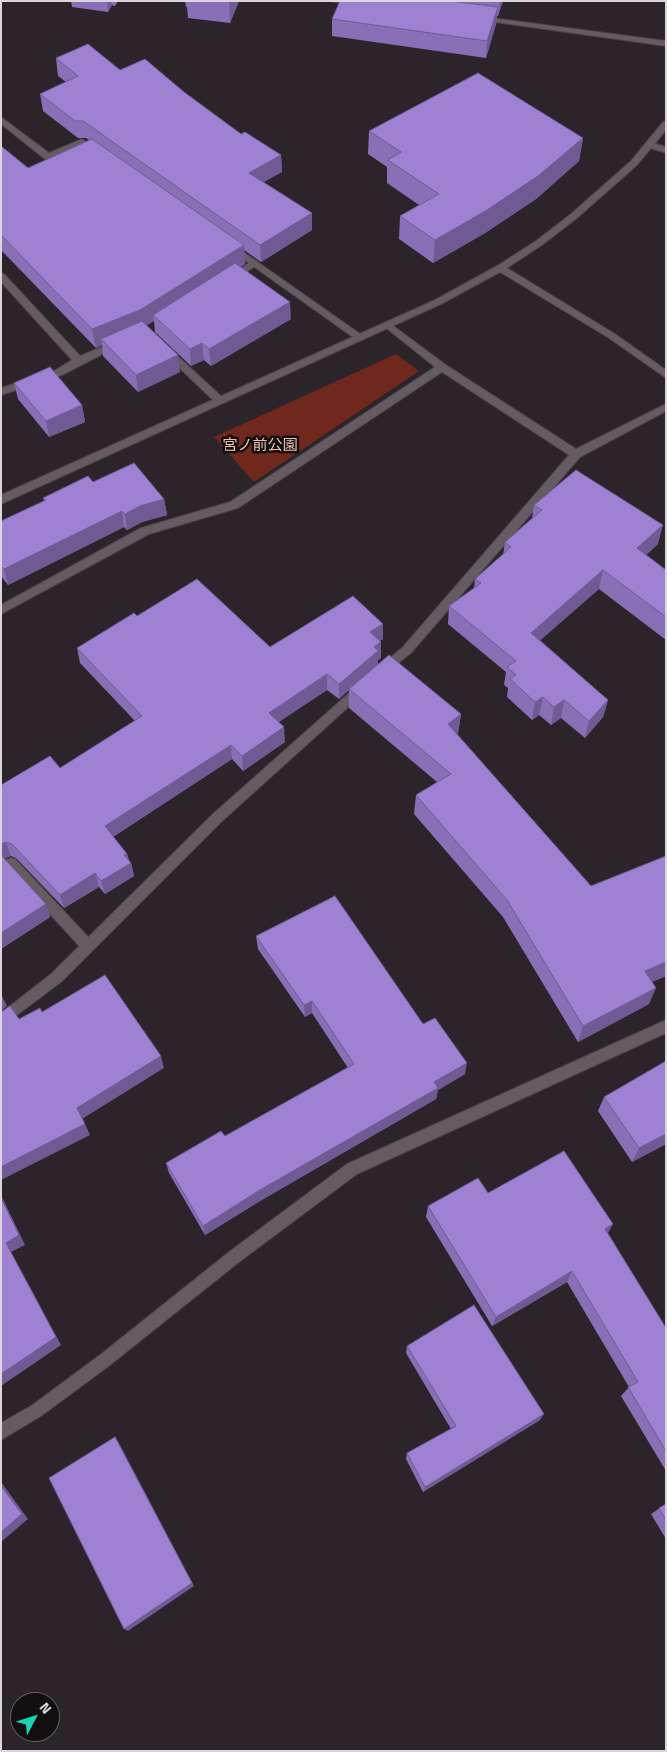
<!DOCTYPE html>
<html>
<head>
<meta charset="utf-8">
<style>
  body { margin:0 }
  #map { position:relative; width:667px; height:1752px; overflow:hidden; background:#2b242a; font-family:"Titillium Web",sans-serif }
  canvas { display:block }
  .frame { position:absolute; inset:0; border:2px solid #dbd6da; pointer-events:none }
  .north { position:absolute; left:10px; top:1692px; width:50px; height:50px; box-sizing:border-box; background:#120f11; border:1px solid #625f61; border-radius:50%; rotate:50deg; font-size:14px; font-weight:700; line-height:20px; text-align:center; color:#dbd6da }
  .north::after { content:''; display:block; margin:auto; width:18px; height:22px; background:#18d5b2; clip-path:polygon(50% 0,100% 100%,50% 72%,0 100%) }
</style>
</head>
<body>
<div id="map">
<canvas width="667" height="1752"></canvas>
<div class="frame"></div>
<div class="north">N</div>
</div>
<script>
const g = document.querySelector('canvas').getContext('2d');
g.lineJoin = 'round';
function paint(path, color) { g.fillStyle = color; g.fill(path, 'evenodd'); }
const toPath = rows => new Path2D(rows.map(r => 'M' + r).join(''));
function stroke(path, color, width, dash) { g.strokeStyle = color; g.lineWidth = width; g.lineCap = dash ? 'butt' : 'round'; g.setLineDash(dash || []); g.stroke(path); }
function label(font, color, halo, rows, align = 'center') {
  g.font = font + ' "Titillium Web","Noto Sans JP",sans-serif'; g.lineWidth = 5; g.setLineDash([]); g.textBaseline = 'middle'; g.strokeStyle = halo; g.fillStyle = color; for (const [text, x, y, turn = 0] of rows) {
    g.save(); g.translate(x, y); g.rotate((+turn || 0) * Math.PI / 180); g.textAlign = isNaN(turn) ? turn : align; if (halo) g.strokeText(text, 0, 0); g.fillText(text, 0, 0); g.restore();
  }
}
paint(toPath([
  [396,354,419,371,254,482,214,437]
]), '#6f281b');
const lane = toPath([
  [254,260,257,261,257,265,234,280,228,280,228,276,254,260],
  [1,273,4,274,80,356,114,342,120,342,122,344,62,375,1,395,1,388,54,371,72,360,1,282,1,273],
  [167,348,170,349,223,398,223,402,215,402,164,353,162,351,167,348],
  [11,858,15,859,92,941,93,945,92,949,87,951,82,949,7,867,5,863,7,859,11,858]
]);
const street = toPath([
  [1,117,49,153,82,139,101,153,94,155,81,146,51,159,45,159,1,124,1,117],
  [650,142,666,147,666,153,647,147,646,145,650,142],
  [232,244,363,336,363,340,357,340,229,249,227,247,232,244],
  [388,322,446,365,576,449,666,404,666,411,580,457,411,653,382,676,378,674,376,671,378,668,403,647,569,455,442,372,238,508,149,534,1,614,1,605,141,528,230,502,435,367,385,327,383,325,388,322],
  [361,684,365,686,367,689,365,692,221,822,61,982,1,1027,1,1013,51,974,213,814,357,686,361,684],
  [666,1020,666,1033,357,1174,239,1262,110,1365,41,1416,1,1440,1,1423,31,1406,100,1355,229,1252,347,1164,666,1020]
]);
const secondary = toPath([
  [330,1,354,1,360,4,356,6,330,1],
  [477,16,666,41,666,46,480,20,476,18,477,16],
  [666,121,666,130,637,165,577,218,542,245,507,268,615,334,666,370,666,378,609,338,500,272,441,304,1,504,1,495,435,300,497,266,536,241,571,214,631,161,663,122,666,121]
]);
stroke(lane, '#484147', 2);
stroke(street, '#484147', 2);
stroke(secondary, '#484147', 2);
paint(lane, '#655c63');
paint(street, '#655c63');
paint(secondary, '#655c63');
paint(toPath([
  [71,1,118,1,115,6,112,5,108,12,72,7],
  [185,1,239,1,230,23,188,18,187,7,186,7],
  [340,1,503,1,498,16,497,16,496,24,486,58,332,36,332,19],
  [56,58,120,70,184,92,241,134,281,155,282,172,263,182,312,230,261,262,244,250,245,264,240,267,291,319,211,366,204,360,191,366,155,332,154,321,147,325,180,372,138,392,103,356,102,345,96,348,1,250,1,146,28,168,89,140,86,138,78,138,43,111,40,94,66,82,58,76],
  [369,131,583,138,579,161,536,199,485,233,433,263,399,239,400,216,419,205,387,183,387,167,368,154],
  [14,383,82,405,85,422,49,437,18,399],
  [93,482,164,499,167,515,142,522,127,530,124,527,8,585,1,576,1,521,44,501,43,498],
  [534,505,658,544,646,555,666,570,666,640,599,589,540,640,608,700,603,717,585,738,561,718,551,725,539,715,532,720,507,697,508,688,504,685,506,672,448,624,449,606,474,589,475,579,503,555,505,542,532,518],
  [137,616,270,647,383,639,380,641,381,642,381,658,378,660,378,665,461,714,458,733,457,734,591,886,666,856,666,976,652,982,649,1004,578,1042,503,917,414,814,416,795,437,782,349,708,349,690,339,699,327,690,278,722,285,742,243,771,232,759,113,837,127,854,129,860,131,863,134,876,105,894,99,887,64,908,16,858,11,856,5,858,5,859,46,904,50,917,1,949,1,785,60,768,135,721,80,663,77,648],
  [256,936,423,1024,465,1074,438,1090,436,1099,260,1201,205,1235,169,1173,166,1163,225,1136,348,1068,312,1013,305,1017,258,949],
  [666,1061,666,1144,632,1162,598,1111,604,1097],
  [428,1206,608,1233,666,1328,666,1471,621,1396,629,1387,567,1282,492,1326,426,1217],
  [407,1346,540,1420,423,1492,406,1459,407,1453,451,1429,406,1353],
  [666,1504,666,1539,651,1514]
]), '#896fb5');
paint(toPath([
  [107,1,111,1,112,5,108,12],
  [229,1,239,1,230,23],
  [500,1,503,1,498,16],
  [498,7,496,24,486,58,487,41],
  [583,138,579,161,536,199,485,233,433,263,435,240],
  [281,155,282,172,250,190,249,173],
  [312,213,312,230,261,262,260,245],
  [244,245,245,264,157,319,153,315,154,321,142,328,101,339,102,345,96,348,92,329],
  [290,302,291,319,211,366,209,349],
  [202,343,204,360,191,366,190,349],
  [178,355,180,372,138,392,136,375],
  [82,405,85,422,49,437,46,421],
  [164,499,167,515,142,522,127,530,125,514,140,506],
  [122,511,124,527,8,585,4,569],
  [663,525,658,544,632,567,637,548],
  [603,570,599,589,528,651,531,633],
  [383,624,383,639,370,647,370,632],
  [381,642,381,658,378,660,378,666,349,689,349,690,339,699,339,684,374,647],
  [327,674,327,690,270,728,269,713],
  [543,697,539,715,532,720,535,702],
  [564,700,561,718,551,725,554,707],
  [608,700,603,717,585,738,589,721],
  [461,714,458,733,446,743,448,724],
  [284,727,285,742,243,771,242,756],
  [231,745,232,759,108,840,105,826],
  [6,842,11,856,5,858,3,864,1,858,1,844],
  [127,854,129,863,131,863,134,876,105,894,101,881,124,855],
  [95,873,99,887,64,908,60,895],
  [46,904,50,917,1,949,1,933],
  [666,962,666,976,639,987,645,971],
  [656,988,649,1004,578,1042,583,1026],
  [1,994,7,1006,1,1011],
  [312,1001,312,1013,305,1017,304,1005],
  [161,1056,164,1068,82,1119,77,1108],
  [467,1063,465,1074,438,1090,436,1099,260,1201,205,1235,203,1226,434,1082],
  [85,1124,90,1135,1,1180,1,1167],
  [666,1134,666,1144,632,1162,639,1148],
  [1,1195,25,1245,11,1252,61,1345,1,1386,6,1243],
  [613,1224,607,1235,605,1229],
  [572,1271,567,1282,492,1326,496,1317],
  [544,1414,540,1420,423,1492,425,1487],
  [115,1437,119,1443,194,1586,128,1631,124,1629],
  [1,1482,28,1519,1,1542]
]), '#6f5a94');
const building = toPath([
  [340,1,450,1,498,7,487,41,332,19,340,1],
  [88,44,120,70,145,59,184,92,241,134,245,132,281,155,249,173,312,213,260,245,83,121,75,121,40,94,78,76,56,58,88,44],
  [478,73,583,138,538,176,487,210,435,240,400,216,439,194,388,160,401,152,369,131,478,73],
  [92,139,244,245,140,310,92,329,1,235,1,146,28,168,92,139],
  [235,263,290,302,209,349,202,343,190,349,153,315,235,263],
  [142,321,178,355,136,375,101,339,142,321],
  [50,367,82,405,46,421,14,383,50,367],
  [134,463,164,499,140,506,125,514,122,511,4,569,1,566,1,521,46,500,43,498,88,476,93,482,134,463],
  [576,470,663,525,637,548,666,570,666,617,603,570,531,633,608,700,589,721,564,700,554,707,543,697,535,702,510,679,516,675,507,667,516,661,449,606,481,583,475,579,511,547,505,542,542,510,534,505,576,470],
  [197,579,270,647,353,596,383,624,370,632,381,642,374,647,378,651,339,684,327,674,269,713,284,727,242,756,231,745,105,826,127,854,124,855,131,863,101,881,95,873,60,895,12,844,6,842,1,844,1,785,50,756,60,768,142,716,77,648,134,613,137,616,197,579],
  [389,655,461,714,448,724,591,886,666,856,666,962,645,971,656,988,583,1026,507,900,416,795,451,774,349,689,389,655],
  [1,855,46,904,1,933,1,855],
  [335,896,423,1024,435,1018,467,1063,434,1082,438,1088,258,1191,203,1226,166,1163,221,1131,225,1136,354,1064,312,1001,304,1005,256,936,335,896],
  [105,975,161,1056,77,1108,85,1124,1,1167,1,1012,10,1006,19,1019,40,1008,42,1012,105,975],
  [666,1061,666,1134,639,1148,604,1097,666,1061],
  [564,1151,613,1224,605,1229,666,1328,666,1451,628,1387,638,1382,572,1271,496,1317,428,1206,478,1178,488,1193,564,1151],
  [1,1198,19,1235,6,1243,56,1337,1,1374,1,1198],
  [474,1305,544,1414,425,1487,407,1453,456,1426,407,1346,474,1305],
  [115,1437,192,1583,124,1629,49,1478,115,1437],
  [1,1486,22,1514,1,1532,1,1486],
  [666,1504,666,1520,659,1508,666,1504]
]);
paint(building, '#9f81d3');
stroke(building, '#6f5a94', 1);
label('15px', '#f3c0b5', '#120f11', [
  ["宮ノ前公園",260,446]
]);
</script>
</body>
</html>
